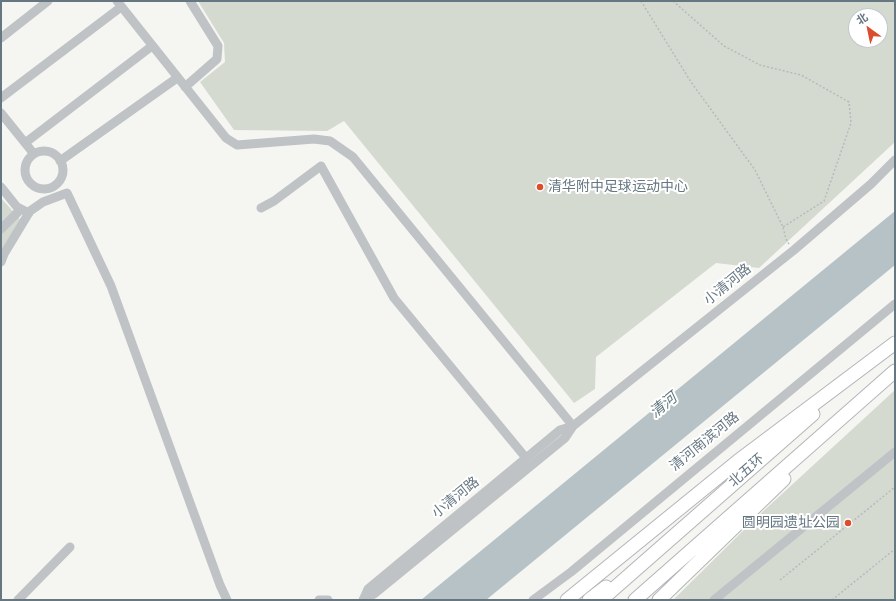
<!DOCTYPE html>
<html>
<head>
<meta charset="utf-8">
<style>
  body { margin:0 }
  #map { position:relative; width:896px; height:601px; overflow:hidden; background:#f5f5f2; font-family:Poppins,"Noto Sans SC",sans-serif }
  canvas { display:block }
  .frame { position:absolute; inset:0; border:2px solid #667782; pointer-events:none }
  .north { position:absolute; left:848px; top:8px; width:40px; height:40px; box-sizing:border-box; background:#fff; border:1px solid #c2c9cd; border-radius:50%; rotate:327deg; font-size:11px; font-weight:700; line-height:16px; text-align:center; color:#667782 }
  .north::after { content:''; display:block; margin:auto; width:14px; height:18px; background:#da4d2d; clip-path:polygon(50% 0,100% 100%,50% 72%,0 100%) }
</style>
</head>
<body>
<div id="map">
<canvas width="896" height="601"></canvas>
<div class="frame"></div>
<div class="north">北</div>
</div>
<script>
const g = document.querySelector('canvas').getContext('2d');
g.lineJoin = 'round';
function paint(path, color) { g.fillStyle = color; g.fill(path, 'evenodd'); }
const toPath = rows => new Path2D(rows.map(r => 'M' + r).join(''));
function stroke(path, color, width, dash) { g.strokeStyle = color; g.lineWidth = width; g.lineCap = dash ? 'butt' : 'round'; g.setLineDash(dash || []); g.stroke(path); }
function label(font, color, halo, rows, align = 'center') {
  g.font = font + ' Poppins,"Noto Sans SC",sans-serif'; g.lineWidth = 4; g.setLineDash([]); g.textBaseline = 'middle'; g.strokeStyle = halo; g.fillStyle = color; for (const [text, x, y, turn = 0] of rows) {
    g.save(); g.translate(x, y); g.rotate((+turn || 0) * Math.PI / 180); g.textAlign = isNaN(turn) ? turn : align; if (halo) g.strokeText(text, 0, 0); g.fillText(text, 0, 0); g.restore();
  }
}
paint(toPath([
  [198,1,895,1,895,142,759,268,716,263,596,357,595,389,574,403,344,121,327,131,234,130,200,82,225,62,224,43],
  [856,16,880,16,880,40,856,40],
  [1,198,20,219,1,254],
  [895,390,895,600,673,600,758,516]
]), '#d5dad1');
paint(toPath([
  [895,211,895,265,486,600,421,600]
]), '#b6c2c6');
const highway = toPath([
  [567,600,738,461,895,343],
  [589,600,606,587],
  [601,600,813,414],
  [635,600,895,371],
  [659,600,784,479]
]);
stroke(highway, '#b2b6b9', 15);
stroke(toPath([
  [641,1,691,82,755,170,783,227,786,239,789,244],
  [673,1,724,46,760,65,801,75,849,102,851,123,824,201,783,227],
  [780,580,895,487],
  [832,600,895,549]
]), '#b7babc', 1.5, [2, 2]);
stroke(toPath([
  [117,1,226,138,237,145,314,139,330,141,353,157,573,426],
  [1,38,48,1],
  [185,87,217,59,218,46,190,1],
  [1,98,121,7],
  [1,113,34,154],
  [25,143,152,46],
  '25 170a19 19 0 1 1 38 0a19 19 0 1 1-38 0Z',
  [60,161,177,78],
  [1,187,17,207,29,213],
  [261,208,274,201,321,166,394,298,526,458],
  [1,229,21,209],
  [1,262,4,254,30,211,43,202,67,193,111,286,220,585,227,600],
  [18,600,70,547],
  [319,600,328,600],
  [363,600,368,589,560,430,573,426],
  [364,600,374,594,565,438,573,426,794,250,871,184,895,160],
  [533,600,571,572,895,304],
  [714,600,895,452]
]), '#bfc3c6', 9);
stroke(highway, '#fff', 13);
for (const [x, y, r, color] of [
  [540,187,4,"#da4d2d"],
  [848,523,4,"#da4d2d"]
]) { const dot = new Path2D(); dot.arc(x, y, r, 0, 2 * Math.PI); g.fillStyle = color; g.fill(dot); stroke(dot, '#fff', 1.5); }
label('14px', '#667782', '#fff', [
  ["清华附中足球运动中心",548,187],
  ["圆明园遗址公园",840,523,"right"]
], 'left');
label('14px', '#667782', '#fff', [
  ["小清河路",728,285,-39],
  ["清河南滨河路",705,442,-39],
  ["北五环",747,471,-41],
  ["小清河路",456,498,-39]
]);
label('italic 15px', '#62787f', '#fff', [
  ["清河",664,406,-39]
]);
</script>
</body>
</html>
